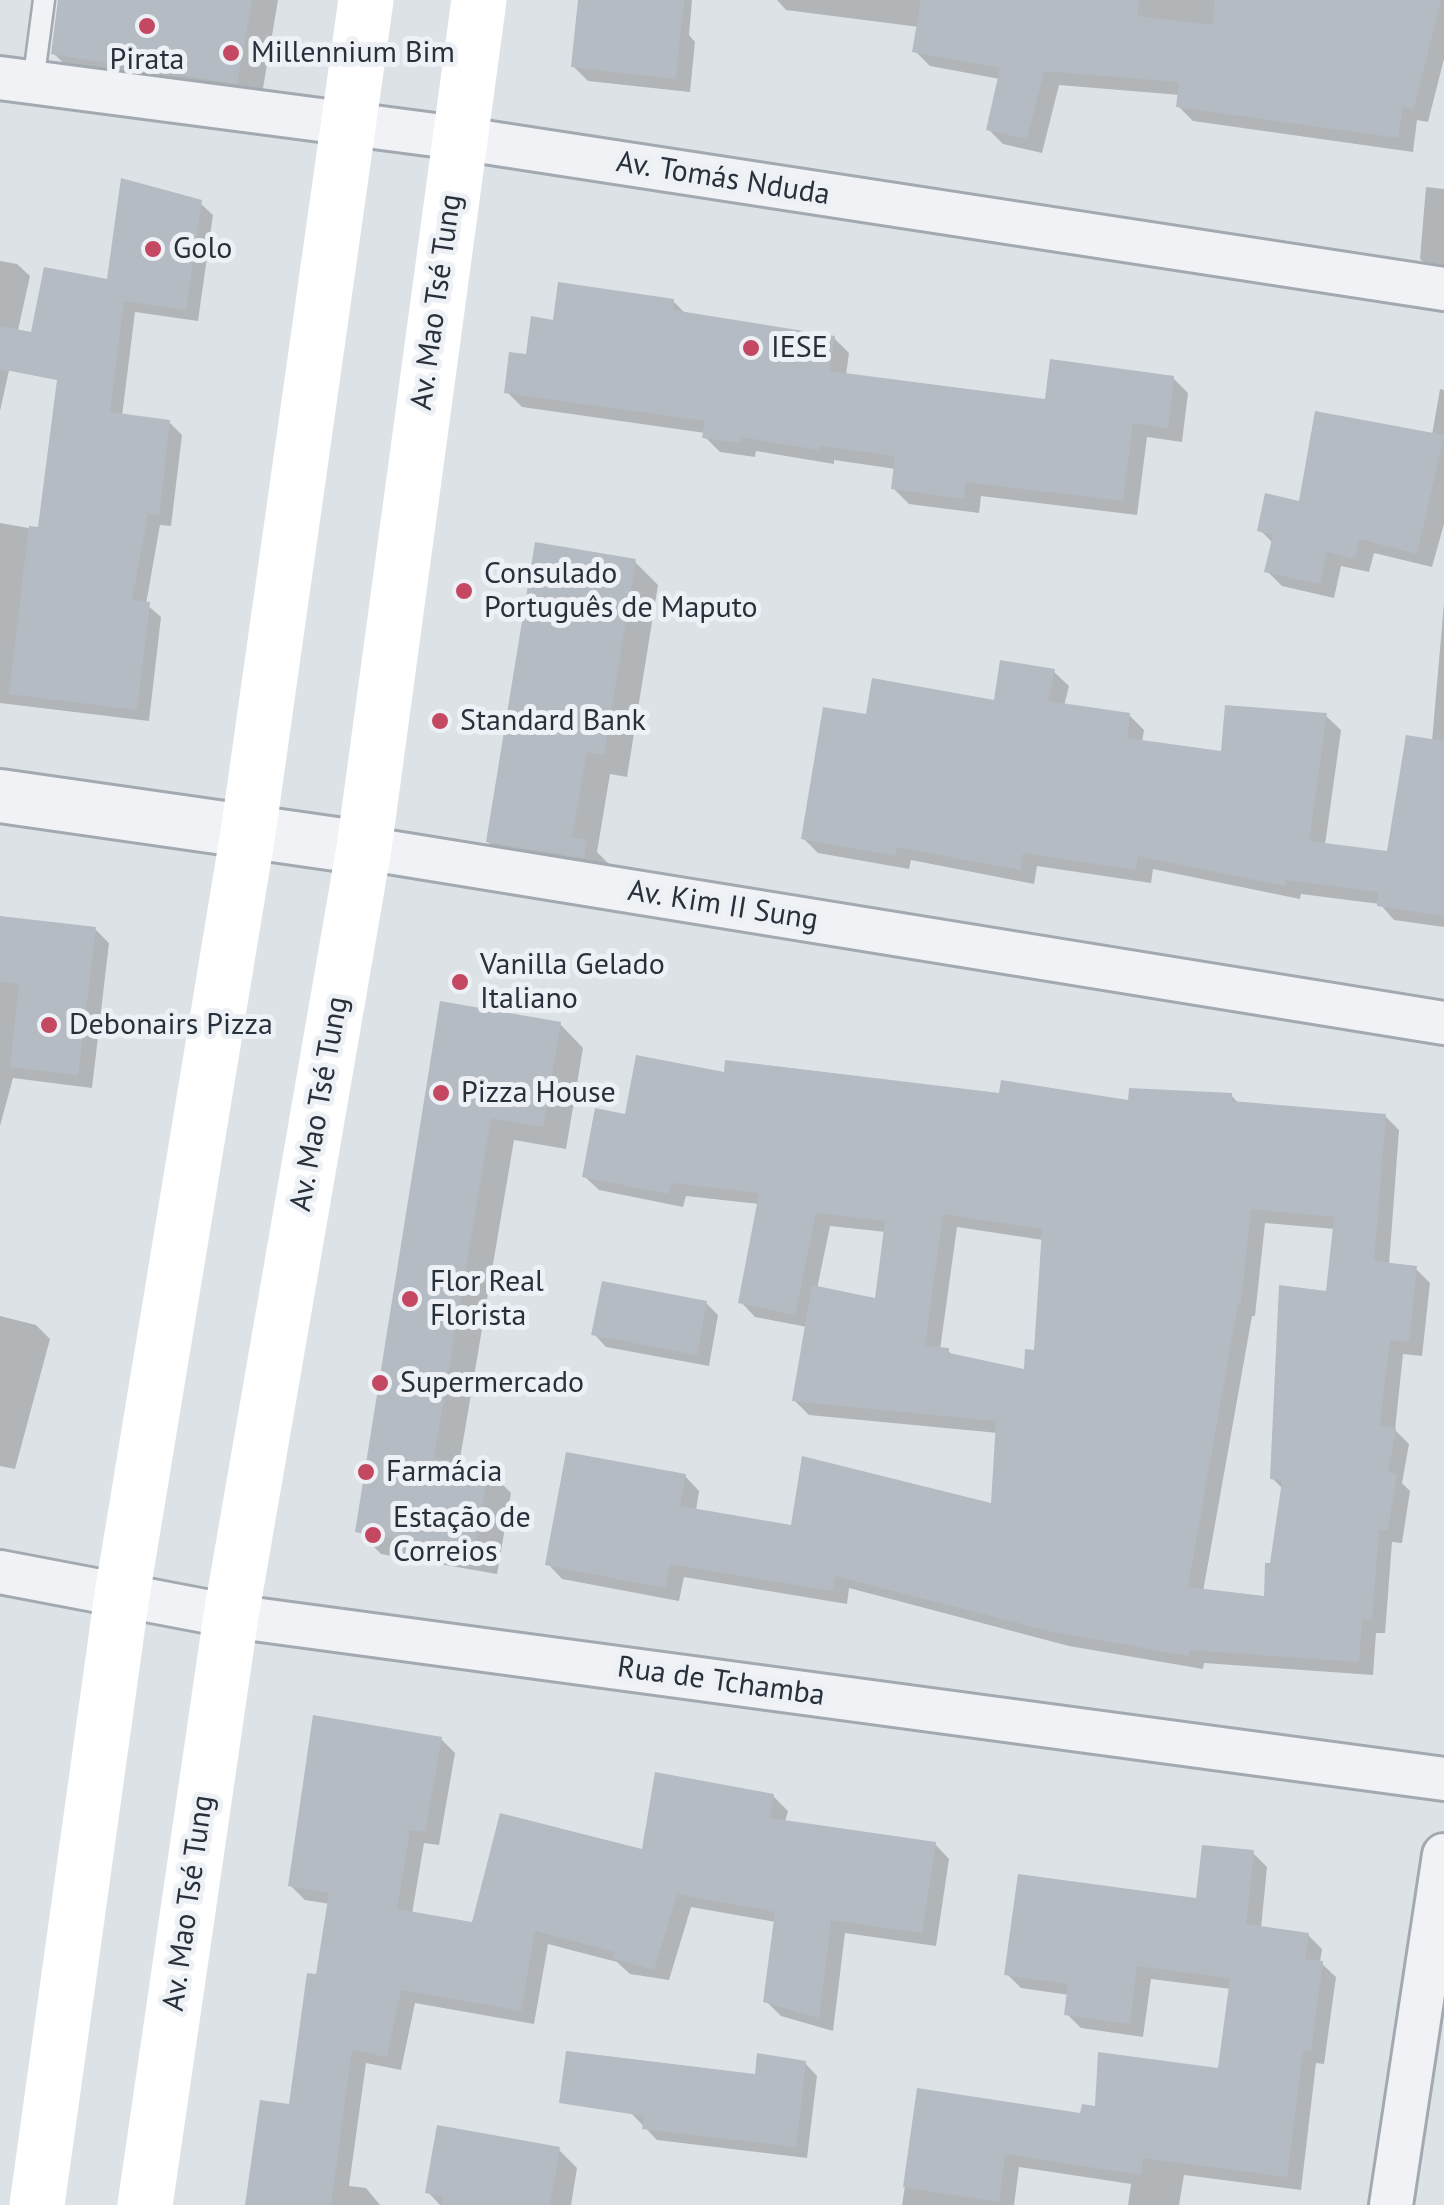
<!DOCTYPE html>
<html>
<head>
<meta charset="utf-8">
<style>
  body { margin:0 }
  canvas { display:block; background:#dde2e6 }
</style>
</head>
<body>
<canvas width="1444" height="2205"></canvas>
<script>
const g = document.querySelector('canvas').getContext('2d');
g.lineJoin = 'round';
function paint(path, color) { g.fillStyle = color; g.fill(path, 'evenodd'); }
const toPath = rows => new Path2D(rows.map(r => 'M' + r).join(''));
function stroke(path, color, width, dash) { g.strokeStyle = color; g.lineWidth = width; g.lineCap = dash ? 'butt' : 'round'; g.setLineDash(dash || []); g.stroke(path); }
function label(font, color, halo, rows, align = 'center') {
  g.font = font + ' "PT Sans",sans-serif'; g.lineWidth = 10; g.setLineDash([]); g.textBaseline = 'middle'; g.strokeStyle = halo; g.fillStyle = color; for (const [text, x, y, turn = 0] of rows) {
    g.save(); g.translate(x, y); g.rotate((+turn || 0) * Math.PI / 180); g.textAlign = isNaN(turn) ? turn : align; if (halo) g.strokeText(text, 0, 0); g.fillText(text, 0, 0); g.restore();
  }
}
paint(toPath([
  [60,0,278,0,260,106,77,76,53,53],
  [581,0,692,0,689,35,695,42,690,92,588,81,573,66],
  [777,0,1444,0,1444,59,1428,122,1417,120,1413,152,1193,121,1178,106,1180,95,1059,85,1042,153,1003,144,988,129,1000,79,930,66,915,51,919,27,786,10],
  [1426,187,1444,189,1444,278,1438,277,1420,259],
  [200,203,213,215,198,321,135,312,122,416,169,422,182,435,171,526,160,525,146,604,161,617,149,721,0,703,0,523,40,530,110,282],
  [0,261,17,264,30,276,0,411],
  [673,301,687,315,834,338,849,353,846,375,1047,402,1173,378,1188,393,1182,442,1147,437,1137,515,981,496,979,513,909,504,894,489,896,469,834,460,834,464,756,451,755,457,720,452,705,437,705,433,522,407,507,392,555,322],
  [1440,389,1444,390,1444,524,1432,567,1374,553,1369,572,1341,566,1334,598,1282,586,1267,571,1273,543,1260,530,1301,504,1432,435],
  [635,562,658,585,627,777,610,774,597,852,610,865,607,880,512,865,488,842],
  [1444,603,1444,927,1394,920,1380,904,1301,894,1300,899,1153,869,1151,883,1037,866,1034,884,911,860,909,869,818,853,803,838,868,717,996,703,1054,672,1069,686,1064,706,1129,715,1144,730,1142,743,1223,754,1326,716,1341,730,1325,845,1389,853,1432,741],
  [0,918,95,929,109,943,92,1088,13,1078,0,1126],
  [442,1004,560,1024,583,1048,566,1149,514,1140,459,1465,487,1469,511,1493,497,1574,381,1554,358,1531],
  [726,1075,1130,1102,1231,1095,1239,1104,1385,1116,1399,1130,1389,1265,1416,1269,1430,1283,1422,1356,1403,1354,1395,1430,1409,1444,1402,1483,1410,1491,1402,1543,1392,1542,1385,1633,1376,1633,1373,1675,1204,1663,1203,1669,1069,1646,849,1588,847,1604,684,1577,679,1601,562,1579,548,1564,685,1476,699,1491,696,1511,793,1528,994,1506,998,1433,809,1415,794,1400,807,1327,755,1317,741,1302,759,1204,686,1196,683,1207,599,1190,584,1176,627,1117],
  [1265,1223,1335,1229,1328,1293,1272,1478,1283,1489,1266,1598,1203,1592,1252,1316,1255,1316],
  [830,1226,886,1232,877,1301,817,1289],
  [957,1227,1043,1240,1036,1352,1026,1372,954,1356,948,1351,940,1350],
  [706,1303,718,1315,709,1366,606,1347,594,1334],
  [0,1316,36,1325,50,1339,15,1469,0,1466],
  [441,1739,455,1753,439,1845,424,1843,412,1914,474,1925,773,1796,788,1811,785,1822,935,1844,949,1859,936,1946,845,1933,833,2031,781,2016,766,2001,776,1922,691,1907,669,1980,630,1974,617,1962,548,1944,534,2024,415,2003,401,2070,366,2063,349,2186,366,2188,380,2205,248,2205,291,2107,319,1977,330,1904,305,1900,290,1885],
  [1253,1853,1267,1867,1261,1929,1308,1935,1322,1949,1320,1962,1336,1977,1324,2064,1316,2063,1301,2190,1184,2175,1179,2205,1128,2205,1131,2184,1019,2167,1014,2205,902,2205,920,2091,1082,2115,1220,2070,1231,1989,1151,1979,1143,2037,1081,2028,1067,2014,1069,1995,1021,1988,1007,1974,1198,1901],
  [805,2063,817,2076,807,2158,657,2140,631,2113],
  [559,2150,577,2168,571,2205,440,2205,428,2192]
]), '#0003');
paint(toPath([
  [58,0,252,0,237,84,51,54],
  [578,0,684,0,676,79,571,67],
  [921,0,1139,0,1137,16,1213,25,1215,0,1441,0,1414,109,1403,107,1398,138,1176,107,1179,82,1044,71,1027,139,986,130,1000,68,912,52],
  [121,178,202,200,186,310,124,301,110,412,170,420,159,515,148,513,132,600,150,602,137,710,9,694,29,526,38,527,57,380,0,369,0,326,31,332,44,267,107,279],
  [558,282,674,299,673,310,835,336,829,371,1045,399,1050,359,1174,376,1168,428,1133,423,1123,501,966,482,964,499,891,489,895,456,819,446,819,450,741,437,740,443,702,438,705,421,504,393,509,352,526,354,531,316,553,320],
  [1315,411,1444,435,1417,554,1359,539,1355,559,1327,552,1320,584,1264,572,1273,535,1257,531,1265,493,1299,501],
  [535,542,636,559,604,755,587,752,572,837,587,840,584,858,486,842],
  [1000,660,1055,669,1048,701,1130,713,1127,738,1221,751,1225,705,1327,713,1309,841,1387,851,1406,735,1444,741,1444,916,1377,906,1378,892,1286,880,1285,886,1138,856,1136,870,1023,853,1020,870,897,847,895,856,801,839,823,707,866,714,872,678,994,700],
  [0,916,96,927,78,1075,10,1067,19,984,0,982],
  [440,1001,561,1022,543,1127,491,1118,434,1458,489,1467,474,1552,355,1532],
  [636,1055,724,1072,725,1060,999,1093,1001,1080,1128,1100,1129,1088,1232,1093,1232,1101,1386,1114,1374,1261,1417,1266,1409,1342,1390,1340,1380,1425,1396,1428,1388,1472,1397,1474,1388,1530,1379,1529,1372,1620,1362,1619,1359,1662,1190,1650,1189,1656,1053,1632,835,1576,833,1591,670,1564,665,1588,545,1565,566,1452,686,1474,680,1506,791,1525,802,1456,991,1503,996,1421,792,1401,812,1285,875,1298,885,1221,816,1213,795,1315,738,1303,759,1193,672,1183,669,1194,582,1177,595,1108,625,1114],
  [1251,1209,1334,1217,1326,1291,1279,1285,1270,1479,1282,1481,1270,1563,1265,1563,1264,1596,1188,1587,1238,1303,1241,1303],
  [943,1214,1042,1229,1034,1350,1025,1349,1024,1369,949,1353,949,1348,925,1346],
  [602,1281,707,1301,697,1355,591,1335],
  [313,1715,442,1737,425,1832,410,1830,397,1909,472,1922,500,1813,642,1849,655,1772,774,1794,770,1818,936,1842,922,1933,831,1920,819,2018,763,2002,775,1912,677,1894,654,1970,613,1958,615,1952,535,1931,521,2011,401,1990,387,2057,352,2050,331,2205,245,2205,260,2100,289,2104,307,1973,316,1974,329,1893,288,1886],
  [1202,1845,1254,1850,1246,1924,1309,1933,1305,1959,1323,1961,1311,2051,1303,2050,1287,2177,1143,2158,1141,2175,1005,2154,999,2202,903,2187,917,2088,1080,2113,1082,2104,1095,2106,1098,2052,1218,2068,1230,1978,1137,1966,1130,2024,1064,2015,1068,1984,1004,1975,1018,1874,1196,1898],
  [566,2051,755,2074,757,2053,806,2061,796,2147,642,2129,644,2116,559,2103],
  [437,2125,560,2147,550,2205,441,2205,443,2196,425,2193]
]), '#b5bbc3');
const service = toPath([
  [33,83,44,0]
]);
const minor = toPath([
  [0,78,458,138,1444,289],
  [364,848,1444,1023],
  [0,1572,231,1616,1444,1779],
  [1391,2205,1444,1855]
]);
const tertiary = toPath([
  [0,796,364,848]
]);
stroke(service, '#a3a9b0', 25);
stroke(minor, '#a3a9b0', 48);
stroke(tertiary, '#a3a9b0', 58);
stroke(service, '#f0f2f5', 20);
stroke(minor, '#f0f2f5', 42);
stroke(tertiary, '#f0f2f5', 52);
stroke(toPath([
  [37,2205,122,1595,248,833,366,0],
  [145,2205,231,1616,364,848,479,0]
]), '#fff', 55);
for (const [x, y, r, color] of [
  [147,26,10,"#c54863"],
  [231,53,10,"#c54863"],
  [153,249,10,"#c54863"],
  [751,348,10,"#c54863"],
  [464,591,10,"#c54863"],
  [440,721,10,"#c54863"],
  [460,982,10,"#c54863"],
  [49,1025,10,"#c54863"],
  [441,1093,10,"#c54863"],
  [410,1299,10,"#c54863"],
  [380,1383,10,"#c54863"],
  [366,1472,10,"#c54863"],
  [373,1535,10,"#c54863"]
]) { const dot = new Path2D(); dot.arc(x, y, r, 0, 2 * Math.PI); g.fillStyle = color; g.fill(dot); stroke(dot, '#edf0f4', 4); }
label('30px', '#28303c', '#edf0f4', [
  ["Millennium Bim",251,53],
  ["Pirata",147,60,"center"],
  ["Golo",173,249],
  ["IESE",771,348],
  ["Consulado",484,574],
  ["Português de Maputo",484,608],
  ["Standard Bank",460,721],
  ["Vanilla Gelado",480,965],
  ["Italiano",480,999],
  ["Debonairs Pizza",69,1025],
  ["Pizza House",461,1093],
  ["Flor Real",430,1282],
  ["Florista",430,1316],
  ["Supermercado",400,1383],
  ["Farmácia",386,1472],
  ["Estação de",393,1518],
  ["Correios",393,1552]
], 'left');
label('30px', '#28303c', '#edf0f4', [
  ["Av. Tomás Nduda",723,179,9],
  ["Av. Mao Tsé Tung",437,302,-82],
  ["Av. Kim II Sung",723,906,9],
  ["Av. Mao Tsé Tung",320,1104,-80],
  ["Rua de Tchamba",721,1682,8],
  ["Av. Mao Tsé Tung",189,1903,-82]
]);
</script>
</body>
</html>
